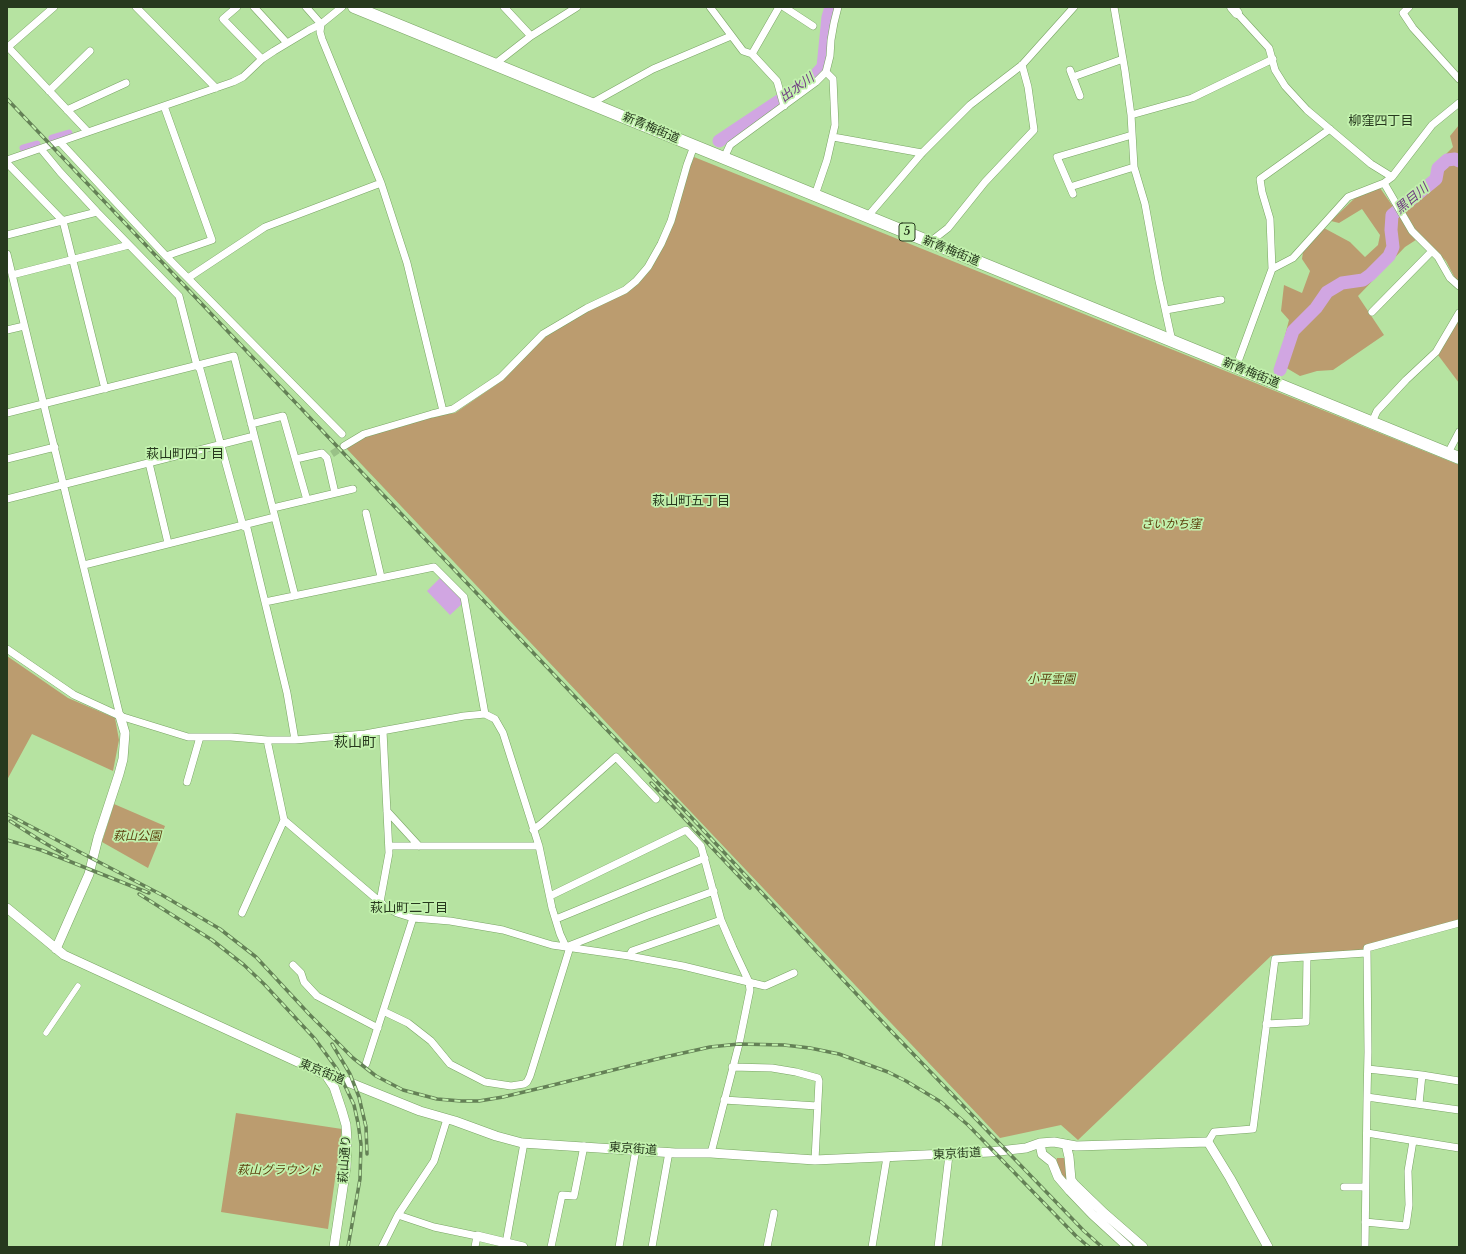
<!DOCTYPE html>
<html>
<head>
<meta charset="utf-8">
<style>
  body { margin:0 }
  #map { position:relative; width:1466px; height:1254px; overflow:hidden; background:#b6e3a1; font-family:"Libre Baskerville",serif }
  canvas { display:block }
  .frame { position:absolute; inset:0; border:8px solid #27391e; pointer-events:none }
</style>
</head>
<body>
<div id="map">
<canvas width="1466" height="1254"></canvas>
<div class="frame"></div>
</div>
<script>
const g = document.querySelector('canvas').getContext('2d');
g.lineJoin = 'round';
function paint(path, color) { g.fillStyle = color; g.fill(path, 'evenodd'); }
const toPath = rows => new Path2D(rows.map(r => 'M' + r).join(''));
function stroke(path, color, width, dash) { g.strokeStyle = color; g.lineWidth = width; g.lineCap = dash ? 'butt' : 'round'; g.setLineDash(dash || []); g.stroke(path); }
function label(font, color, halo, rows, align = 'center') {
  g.font = font + ' "Libre Baskerville","Noto Sans JP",serif'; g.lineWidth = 3.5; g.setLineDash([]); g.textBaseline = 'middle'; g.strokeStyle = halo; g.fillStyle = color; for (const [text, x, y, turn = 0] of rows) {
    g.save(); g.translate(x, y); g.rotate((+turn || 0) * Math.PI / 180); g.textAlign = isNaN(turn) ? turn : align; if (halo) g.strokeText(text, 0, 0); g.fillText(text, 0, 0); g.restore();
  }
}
paint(toPath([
  [1459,125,1459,283,1457,282,1446,261,1422,236,1405,247,1358,296,1384,335,1333,370,1317,371,1300,376,1278,363,1289,320,1281,311,1284,285,1302,293,1310,271,1302,259,1303,252,1324,228,1350,242,1365,257,1378,245,1380,235,1362,209,1339,223,1331,221,1355,198,1380,188,1392,205,1399,203,1432,178,1439,161,1453,147,1450,136],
  [694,157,1459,465,1459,921,1363,953,1271,956,1078,1140,1061,1125,1000,1138,346,448,365,436,435,416,455,413,503,380,545,335,576,317,627,292,649,269],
  [1459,316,1459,383,1438,355],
  [7,656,68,698,115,718,119,740,113,771,32,734,7,780],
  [114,804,165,826,148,868,102,842],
  [236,1113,342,1129,328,1229,221,1212],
  [1057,1158,1064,1158,1065,1159,1067,1180,1064,1179,1056,1162]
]), '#bb9c6f');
paint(toPath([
  [440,578,464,602,450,615,427,591]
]), '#d1a6e2');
stroke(toPath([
  [52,138,69,133],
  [23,148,37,144]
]), '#d1a6e2', 7);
stroke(toPath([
  [719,141,812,79,823,67,828,17,831,7],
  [1280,370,1293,331,1316,308,1327,292,1342,283,1363,280,1370,275,1389,256,1393,247,1391,230,1392,215,1436,179,1438,168,1447,160,1455,159,1459,161]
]), '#d1a6e2', 13);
stroke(toPath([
  [332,454,344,446]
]), '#99c187', 7, [7, 3.5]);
const pedestrian = toPath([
  [46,1033,78,986]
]);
const minor = toPath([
  [136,7,216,88],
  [237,7,223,19,262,59],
  [254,7,287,43],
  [306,7,321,24,320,32,322,39,381,183,407,263,443,411],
  [504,7,531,36],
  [710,7,743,51,752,54,777,81,784,106],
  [784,7,813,26],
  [1114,7,1125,71,1131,115,1134,167,1145,204,1159,281,1172,341],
  [1409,7,1403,13,1413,28,1459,79],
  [1237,13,1269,48,1275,70,1285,86,1307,110,1371,164,1392,177],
  [7,46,88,132],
  [8,47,54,7],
  [752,54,779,7],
  [495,64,531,36,577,7],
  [1070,70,1080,96],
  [1073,77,1123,59],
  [49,91,90,51],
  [592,103,653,69,731,36],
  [164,106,212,240,166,256],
  [67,110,126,83],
  [1131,115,1192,98,1273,59],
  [833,137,922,153],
  [60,142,166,256,342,434],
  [41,149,60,172,97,212,179,296,197,366,200,369,243,526,247,528,287,693,295,740],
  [724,158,730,145,816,82,826,72,830,56,831,40,834,23,838,7],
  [7,160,233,82,243,77,262,59,274,51,309,30,321,24,342,7],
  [7,163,63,221,105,389],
  [1384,183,1412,231,1438,257,1450,278,1459,286],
  [1070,187,1134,167],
  [1073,194,1057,157,1132,135],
  [815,195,827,160,835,125,833,79,826,72],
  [868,216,922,153,970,105,1022,65,1074,7],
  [7,235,97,212],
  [930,242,948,228,985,182,1034,130,1028,87,1022,65],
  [7,254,120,716],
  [1272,269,1270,219,1262,192,1260,179,1330,129],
  [12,275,129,245],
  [188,278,265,227,381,183],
  [1166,310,1221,300],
  [1372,312,1432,251],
  [7,330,24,326],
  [1236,367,1272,269,1293,258,1348,197,1384,183,1392,177,1432,125,1459,103],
  [7,413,234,356,295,596],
  [1372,422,1377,411,1406,380,1436,352,1459,313],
  [251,424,283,416,307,500],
  [344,446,364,434,432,414,453,409,501,377,543,334,587,308,625,290,636,281,648,267,661,244,671,221,687,165,694,146],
  [1448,453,1459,432],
  [7,459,55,447],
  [296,459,322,453,327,458,335,493],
  [149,463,168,543],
  [7,499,254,436],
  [273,508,353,489],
  [366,513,381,577],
  [84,565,275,517],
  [265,602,434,567,464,597,485,714],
  [7,649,74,695,120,716,188,737,231,737,267,740,295,740,365,734,464,716,485,714,495,719,503,733,539,846,552,908,560,934,566,947],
  [267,740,284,820,386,907,397,913,413,918,450,921,503,930,552,945,629,956,683,966,765,986,794,973],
  [187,782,200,737],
  [387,811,419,846],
  [533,830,541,824,616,757,656,799],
  [389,846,539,846],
  [550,896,686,830,701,846,721,920,733,948,749,982,750,990,739,1044,711,1153],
  [380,902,389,853,383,731],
  [242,913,284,820],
  [556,919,705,858],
  [566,947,648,915,714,891],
  [629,956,632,951,721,920],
  [293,965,301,973,304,982,317,996,378,1028],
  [383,1011,408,1023,431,1041,450,1064,485,1082,511,1086,524,1084,527,1082,530,1076,570,947],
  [1266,1024,1306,1022,1307,957],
  [366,1064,413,918],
  [732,1067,772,1068,796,1072,818,1078,819,1081,815,1160],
  [1368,1069,1422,1075],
  [1367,1097,1459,1110],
  [724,1100,817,1106],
  [1419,1104,1422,1075,1459,1081],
  [1367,1133,1459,1148],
  [1208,1142,1214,1132,1253,1129,1275,959,1366,953],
  [1344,1187,1365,1187],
  [398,1215,434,1227,477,1236,475,1247],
  [1365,1222,1406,1226,1409,1205,1408,1171,1413,1141],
  [506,1243,524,1143],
  [382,1247,398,1215,434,1161,447,1119],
  [551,1247,562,1195,574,1196,584,1146],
  [619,1247,636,1149],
  [652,1247,669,1152],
  [767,1247,774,1213],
  [872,1247,887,1157],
  [938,1247,949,1155],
  [1365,1247,1367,1097,1368,1052,1367,948,1459,923]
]);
const tertiary = toPath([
  [7,908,64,955,326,1075,343,1080,420,1111,455,1121,496,1136,522,1143,675,1153,711,1153,815,1160,990,1152,1026,1148,1040,1143,1054,1142,1076,1146,1208,1142,1230,1178,1268,1247],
  [56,949,89,874,98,838,119,774,123,759,125,733,120,716],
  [326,1075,334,1087,342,1111,346,1125,347,1140,346,1167,334,1247],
  [1040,1143,1042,1154,1052,1162,1058,1177,1070,1191,1092,1214,1128,1247],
  [1066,1144,1069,1157,1071,1180,1074,1184,1104,1213,1143,1247],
  [477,1236,523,1247]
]);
const secondary = toPath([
  [1232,7,1237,13]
]);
const primary = toPath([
  [354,7,1459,458]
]);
stroke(pedestrian, '#79a464', 6);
stroke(minor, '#79a464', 8);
stroke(tertiary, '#79a464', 10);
stroke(secondary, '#79a464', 11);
stroke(primary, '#79a464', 13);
stroke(pedestrian, '#fff', 5.5);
stroke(minor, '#fff', 7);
stroke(tertiary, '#fff', 9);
stroke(secondary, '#fff', 10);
stroke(primary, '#fff', 12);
const rail = toPath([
  [7,99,581,703,690,816,892,1032,1084,1231,1102,1247],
  [651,783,750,888],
  [7,814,162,895,220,929,256,957,309,1014,353,1058,376,1076,403,1090,437,1099,461,1101,479,1101,503,1097,549,1086,665,1057,710,1047,739,1044,784,1045,810,1048,839,1054,888,1072,906,1081,941,1102,968,1125,1076,1236,1089,1247],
  [10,821,43,842,67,856],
  [7,840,41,850,149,893],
  [139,894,212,940,244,965,264,984,315,1039,337,1069,354,1105,358,1123,361,1144,360,1179,348,1247],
  [332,1044,350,1074,359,1097,366,1127,367,1154]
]);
stroke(rail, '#648156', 3.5);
stroke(rail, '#c2f1ad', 2, [6]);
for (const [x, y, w] of [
  [907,232,16]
]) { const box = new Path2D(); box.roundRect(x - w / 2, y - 9, w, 18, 3); g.fillStyle = '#c2f1ad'; g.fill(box); stroke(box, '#27391e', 1); }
label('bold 11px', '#27391e', null, [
  ["5",907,232]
]);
label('12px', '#27391e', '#c2f1ad', [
  ["新青梅街道",651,128,23],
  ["新青梅街道",951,251,22],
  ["新青梅街道",1251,373,22],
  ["東京街道",322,1072,22],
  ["東京街道",633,1149,4],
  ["東京街道",957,1154,-3],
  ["萩山通り",345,1159,-86]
]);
label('italic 12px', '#5c3f0d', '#c2f1ad', [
  ["さいかち窪",1171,525],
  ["小平霊園",1051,680],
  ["萩山公園",137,837],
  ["萩山グラウンド",279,1171]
]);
label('italic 13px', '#703c83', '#c2f1ad', [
  ["出水川",797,88,-36],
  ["黒目川",1412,199,-40]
]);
label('13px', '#27391e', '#c2f1ad', [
  ["柳窪四丁目",1381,121],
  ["萩山町四丁目",185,454],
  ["萩山町五丁目",691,501],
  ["萩山町二丁目",409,908]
]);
label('14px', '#27391e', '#c2f1ad', [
  ["萩山町",355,743]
]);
</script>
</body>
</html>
